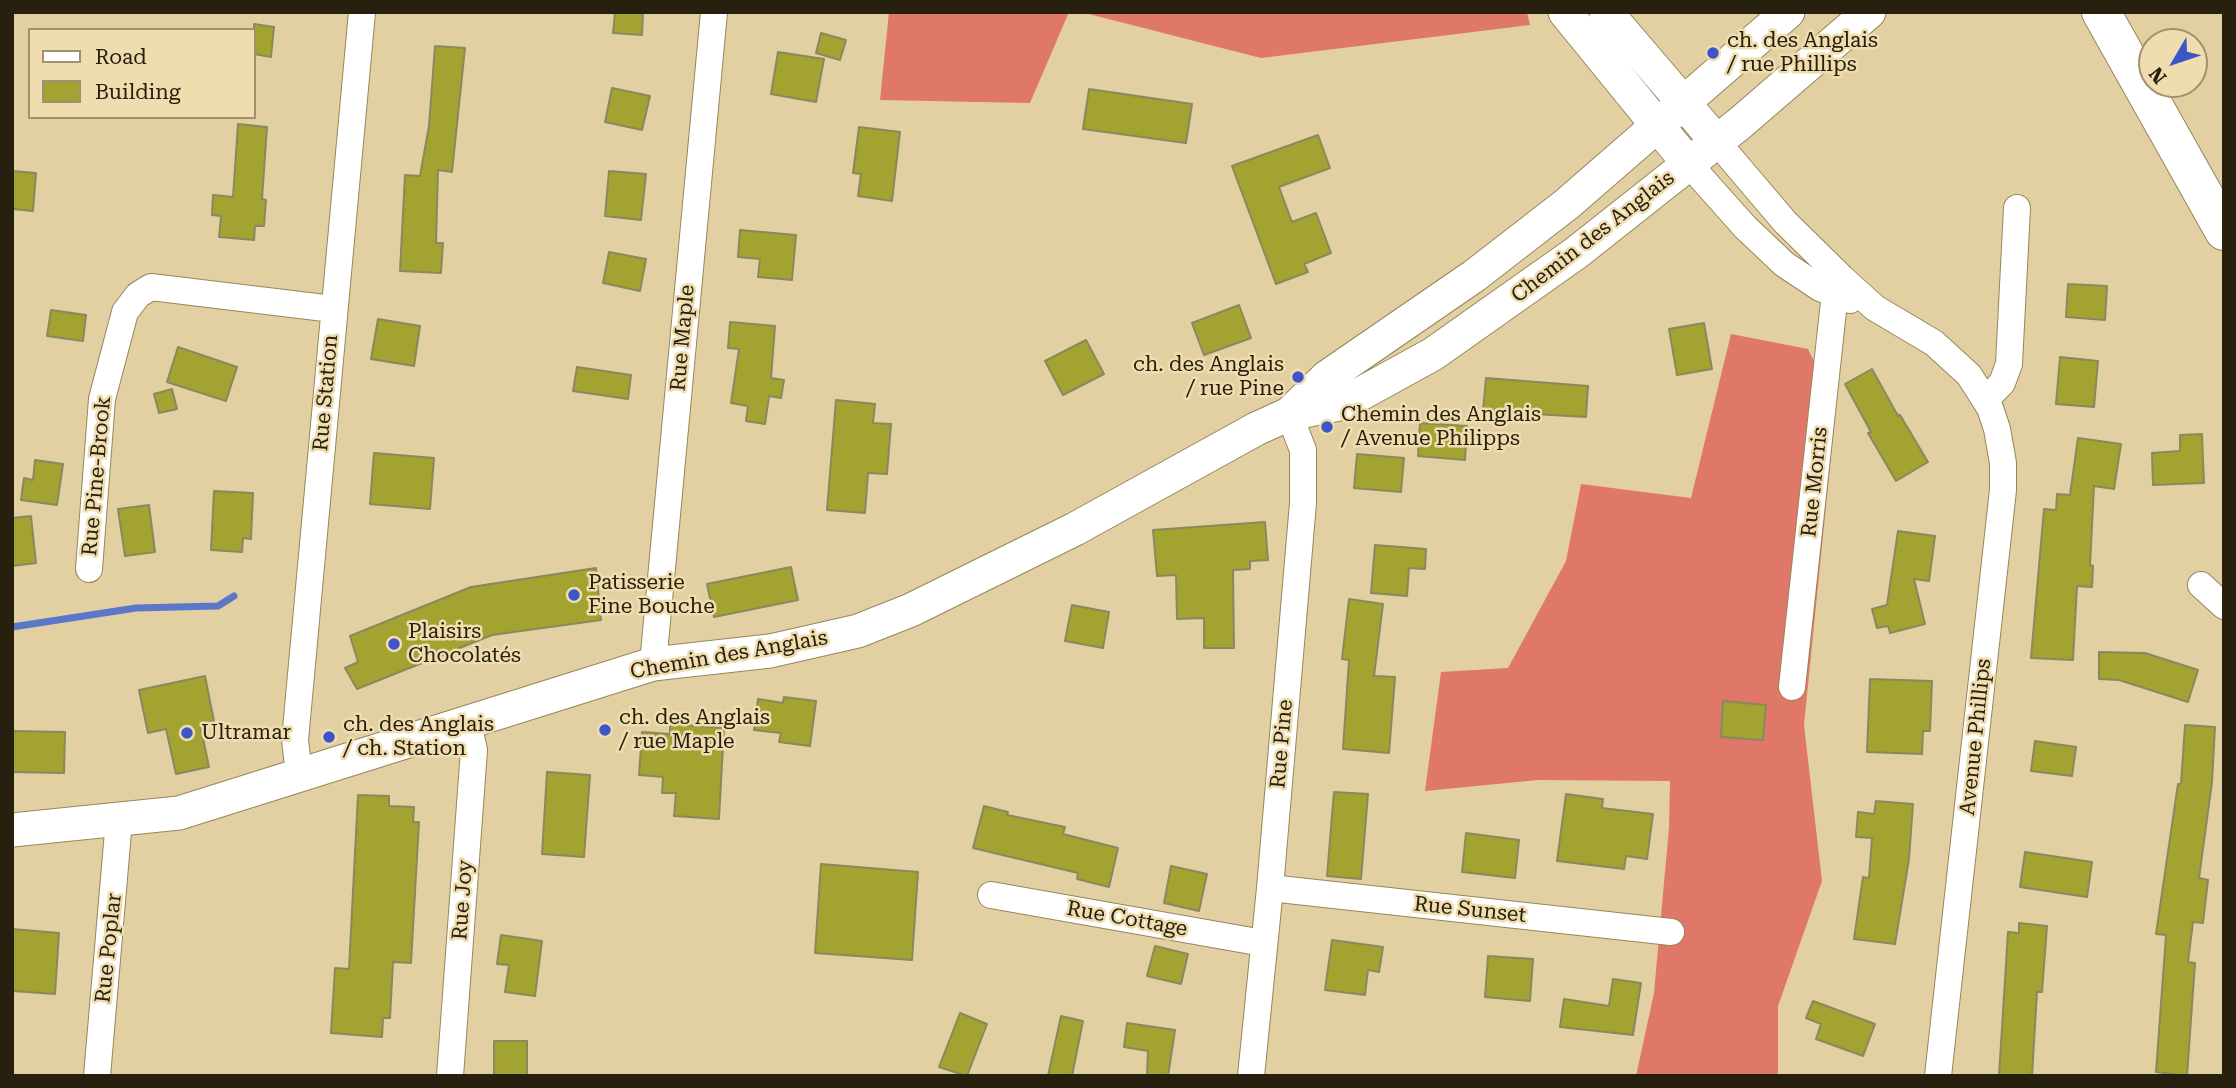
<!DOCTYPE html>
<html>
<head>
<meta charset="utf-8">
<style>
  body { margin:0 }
  #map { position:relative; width:2236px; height:1088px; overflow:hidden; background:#e2d0a2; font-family:"Roboto Serif",serif }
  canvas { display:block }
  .frame { position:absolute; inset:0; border:14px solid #27200e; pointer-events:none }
  .legend { position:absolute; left:28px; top:28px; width:228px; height:91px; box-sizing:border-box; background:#f0ddaf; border:2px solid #a0916f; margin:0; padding:9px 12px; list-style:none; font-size:21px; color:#27200e }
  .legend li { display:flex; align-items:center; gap:14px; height:35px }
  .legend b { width:35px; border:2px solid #a0916f }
  .north { position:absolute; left:2138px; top:28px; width:70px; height:70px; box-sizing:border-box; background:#f0ddaf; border:2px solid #a0916f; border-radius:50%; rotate:231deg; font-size:19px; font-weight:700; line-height:28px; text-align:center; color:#27200e }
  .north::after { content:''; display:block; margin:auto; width:24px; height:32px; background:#3c56c8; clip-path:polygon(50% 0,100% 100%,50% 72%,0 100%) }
</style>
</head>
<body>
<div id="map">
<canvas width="2236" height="1088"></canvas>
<div class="frame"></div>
<ul class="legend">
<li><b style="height:9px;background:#fff"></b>Road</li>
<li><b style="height:19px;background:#a3a332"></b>Building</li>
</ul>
<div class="north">N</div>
</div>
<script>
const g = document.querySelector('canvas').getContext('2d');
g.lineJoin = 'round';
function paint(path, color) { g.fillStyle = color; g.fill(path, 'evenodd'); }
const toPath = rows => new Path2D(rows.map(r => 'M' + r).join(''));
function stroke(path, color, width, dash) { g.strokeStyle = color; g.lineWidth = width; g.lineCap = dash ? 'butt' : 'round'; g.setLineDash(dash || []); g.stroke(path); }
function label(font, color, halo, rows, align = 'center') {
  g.font = font + ' "Roboto Serif",serif'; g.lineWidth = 5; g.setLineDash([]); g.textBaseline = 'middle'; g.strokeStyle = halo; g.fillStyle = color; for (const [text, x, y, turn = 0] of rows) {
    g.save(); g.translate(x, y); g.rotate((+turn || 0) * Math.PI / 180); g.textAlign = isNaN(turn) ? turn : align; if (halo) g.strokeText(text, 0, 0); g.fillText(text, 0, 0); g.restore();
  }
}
paint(toPath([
  [889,12,1069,12,1030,103,880,100],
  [1081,12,1527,12,1530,25,1261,58],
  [1731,334,1808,349,1836,406,1804,725,1822,881,1778,1006,1778,1076,1636,1076,1654,993,1669,828,1670,781,1538,780,1425,791,1441,672,1508,668,1566,561,1581,484,1691,498]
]), '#df7869');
stroke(toPath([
  [12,627,136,608,218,606,234,596]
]), '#5c76c9', 7);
const building = toPath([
  [615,12,643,12,642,35,613,33,615,12],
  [254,24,274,27,271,57,254,54,254,24],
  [821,33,846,40,840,60,816,53,821,33],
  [435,46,465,48,452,172,438,170,436,243,443,243,441,273,400,271,405,175,420,176,429,126,435,46],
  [778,52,824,59,816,102,771,94,778,52],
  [612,88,650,96,642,130,605,122,612,88],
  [1089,89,1192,104,1186,143,1083,129,1089,89],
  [238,124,267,127,262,199,266,200,264,226,255,226,254,240,219,237,221,216,212,215,213,195,233,197,238,124],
  [859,127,900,132,892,201,858,196,861,174,853,173,859,127],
  [1318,135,1330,168,1279,187,1292,222,1316,213,1331,253,1304,264,1308,272,1276,284,1232,166,1318,135],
  [12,171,36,173,33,211,12,209,12,171],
  [609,171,646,174,641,220,605,216,609,171],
  [740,230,796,235,792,280,758,277,760,259,738,257,740,230],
  [609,252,646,259,640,291,603,283,609,252],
  [2068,284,2107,286,2105,320,2066,317,2068,284],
  [1239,305,1251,338,1204,355,1192,323,1239,305],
  [51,310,86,315,83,341,47,336,51,310],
  [378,319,420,326,414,366,371,359,378,319],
  [730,322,775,326,771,378,784,380,781,398,769,396,765,424,746,421,748,406,731,403,739,349,728,348,730,322],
  [1704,323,1712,369,1677,375,1669,329,1704,323],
  [1086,340,1104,374,1063,395,1045,361,1086,340],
  [178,347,237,367,226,401,167,382,178,347],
  [2060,357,2098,361,2094,407,2056,404,2060,357],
  [577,367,631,375,628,399,573,391,577,367],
  [1872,369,1898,416,1900,415,1928,462,1896,481,1868,433,1871,432,1845,384,1872,369],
  [1486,378,1588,386,1586,417,1483,411,1486,378],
  [172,389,177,409,159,413,154,394,172,389],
  [836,400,875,404,873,423,891,424,887,474,868,473,865,513,827,510,836,400],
  [1420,423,1467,426,1465,460,1418,456,1420,423],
  [2202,434,2204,483,2153,485,2152,453,2180,451,2180,435,2202,434],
  [2078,438,2121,444,2114,489,2094,486,2090,565,2093,566,2092,587,2077,586,2073,660,2031,658,2044,509,2056,510,2057,494,2070,495,2078,438],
  [374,453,434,458,430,509,370,504,374,453],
  [1357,454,1404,458,1401,492,1354,488,1357,454],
  [35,460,63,464,57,505,21,500,24,478,33,480,35,460],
  [214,491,253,493,251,539,243,538,242,552,211,550,214,491],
  [149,505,155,552,125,556,118,509,149,505],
  [31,516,36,563,12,566,12,518,31,516],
  [1265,522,1268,560,1250,561,1250,569,1233,570,1234,648,1204,648,1204,618,1177,619,1176,575,1157,576,1153,530,1265,522],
  [1898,531,1935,536,1929,581,1914,579,1925,624,1890,633,1888,626,1877,628,1872,609,1887,605,1898,531],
  [1375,545,1426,549,1425,569,1409,568,1407,596,1371,593,1375,545],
  [791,567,798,600,714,617,707,584,791,567],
  [596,568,601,620,492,635,357,689,345,668,358,662,350,636,471,587,596,568],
  [1349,599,1383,604,1374,676,1395,677,1389,753,1343,749,1349,660,1342,659,1349,599],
  [1072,605,1109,612,1103,648,1065,641,1072,605],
  [2099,652,2145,653,2198,670,2188,702,2119,680,2099,679,2099,652],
  [205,676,214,721,200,724,209,767,176,774,166,729,148,733,139,690,205,676],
  [1870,679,1932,681,1930,731,1923,731,1922,754,1867,752,1870,679],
  [784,697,816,701,810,746,779,742,781,733,754,730,758,699,783,703,784,697],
  [1723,701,1766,705,1763,740,1721,737,1723,701],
  [670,724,724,728,719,819,674,816,676,793,662,793,663,777,639,775,642,732,670,734,670,724],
  [2185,725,2215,727,2212,782,2199,878,2208,880,2203,923,2193,922,2188,962,2195,963,2187,1076,2156,1072,2166,935,2156,934,2178,784,2181,784,2185,725],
  [12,731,65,732,64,773,12,772,12,731],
  [2035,741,2076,747,2072,776,2031,771,2035,741],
  [547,772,590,775,584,857,542,854,547,772],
  [1334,792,1368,794,1361,879,1327,876,1334,792],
  [1566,794,1603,799,1602,808,1653,814,1647,859,1626,856,1624,869,1557,861,1566,794],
  [358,795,389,796,389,806,414,807,413,822,419,822,411,963,393,962,390,1018,383,1018,382,1037,331,1033,335,968,349,969,358,795],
  [1876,801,1913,804,1909,859,1895,944,1854,939,1863,877,1869,878,1872,838,1856,837,1858,812,1874,814,1876,801],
  [984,806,1008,812,1007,815,1065,827,1063,834,1118,848,1109,887,1077,879,1078,873,973,848,984,806],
  [1466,833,1519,840,1515,878,1462,872,1466,833],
  [2025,852,2092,862,2087,897,2020,887,2025,852],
  [821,864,918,872,912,960,815,953,821,864],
  [1171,866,1207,874,1199,911,1164,903,1171,866],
  [2019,923,2047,926,2042,992,2037,992,2032,1076,1999,1076,2008,932,2019,933,2019,923],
  [12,929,59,933,55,994,12,991,12,929],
  [501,935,542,941,535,996,505,992,509,965,497,964,501,935],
  [1332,940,1383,947,1379,972,1368,970,1365,995,1325,990,1332,940],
  [1155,946,1188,954,1181,984,1147,976,1155,946],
  [1488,956,1533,959,1530,1001,1485,997,1488,956],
  [1613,979,1641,983,1633,1035,1560,1027,1564,999,1609,1006,1613,979],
  [1813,1001,1875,1024,1863,1056,1816,1039,1821,1024,1806,1018,1813,1001],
  [960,1013,987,1024,967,1076,939,1067,960,1013],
  [1061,1016,1083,1021,1072,1076,1048,1076,1061,1016],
  [1127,1023,1175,1030,1168,1076,1147,1076,1148,1051,1124,1047,1127,1023],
  [494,1041,527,1041,527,1076,494,1076,494,1041]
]);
paint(building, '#a3a332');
stroke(building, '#88895c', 2);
const minor = toPath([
  [1717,142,1785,222,1843,279,1875,308,1934,343,1969,375,1990,408,1997,429,2003,463,2003,490,1938,1076],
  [1688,163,1745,227,1784,264,1820,288,1850,300],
  [1985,400,2002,383,2009,364,2017,208],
  [89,569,102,399,125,312,138,295,151,287,333,309],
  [2201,585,2224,606],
  [653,664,714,12],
  [1792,687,1833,311,1835,295,1843,279],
  [299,774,295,740,362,12],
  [1270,888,1671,932],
  [991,895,1263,943],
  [97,1076,119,820],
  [450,1076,474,750,468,724],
  [1251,1076,1270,888,1303,503,1303,450,1289,414]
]);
const tertiary = toPath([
  [1565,12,1688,163],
  [1606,12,1717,142],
  [1289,414,1327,377,1474,276,1567,204,1788,12],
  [12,830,179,813,653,664,770,651,858,631,911,610,1075,529,1256,429,1289,414,1344,403,1433,354,1576,253,1739,124,1869,12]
]);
const secondary = toPath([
  [2101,12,2224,231]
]);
stroke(minor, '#97865a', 28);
stroke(tertiary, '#97865a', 35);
stroke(secondary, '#97865a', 40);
stroke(minor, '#fff', 26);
stroke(tertiary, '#fff', 33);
stroke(secondary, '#fff', 38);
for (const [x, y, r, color] of [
  [1713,53,7,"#3c56c8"],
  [1298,377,7,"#3c56c8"],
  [1327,427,7,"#3c56c8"],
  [574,595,7,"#3c56c8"],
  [394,644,7,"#3c56c8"],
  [605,730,7,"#3c56c8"],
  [187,733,7,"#3c56c8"],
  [329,737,7,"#3c56c8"]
]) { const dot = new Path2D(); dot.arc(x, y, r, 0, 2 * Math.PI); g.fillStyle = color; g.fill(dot); stroke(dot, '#f0ddaf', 2.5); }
label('21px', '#27200e', '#f0ddaf', [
  ["ch. des Anglais",1727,41],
  ["/ rue Phillips",1727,65],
  ["ch. des Anglais",1284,365,"right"],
  ["/ rue Pine",1284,389,"right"],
  ["Chemin des Anglais",1341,415],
  ["/ Avenue Philipps",1341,439],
  ["Patisserie",588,583],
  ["Fine Bouche",588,607],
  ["Plaisirs",408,632],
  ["Chocolatés",408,656],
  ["ch. des Anglais",619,718],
  ["/ rue Maple",619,742],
  ["ch. des Anglais",343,725],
  ["/ ch. Station",343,749],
  ["Ultramar",201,733]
], 'left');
label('21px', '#27200e', '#f0ddaf', [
  ["Chemin des Anglais",1593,237,-38],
  ["Rue Maple",683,338,-85],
  ["Rue Station",326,393,-85],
  ["Rue Pine-Brook",97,476,-85],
  ["Rue Morris",1815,482,-84],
  ["Chemin des Anglais",729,655,-10],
  ["Avenue Phillips",1976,737,-84],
  ["Rue Pine",1282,744,-85],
  ["Rue Joy",463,900,-86],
  ["Rue Sunset",1470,910,6],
  ["Rue Cottage",1127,919,10],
  ["Rue Poplar",109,948,-84]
]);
</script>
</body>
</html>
